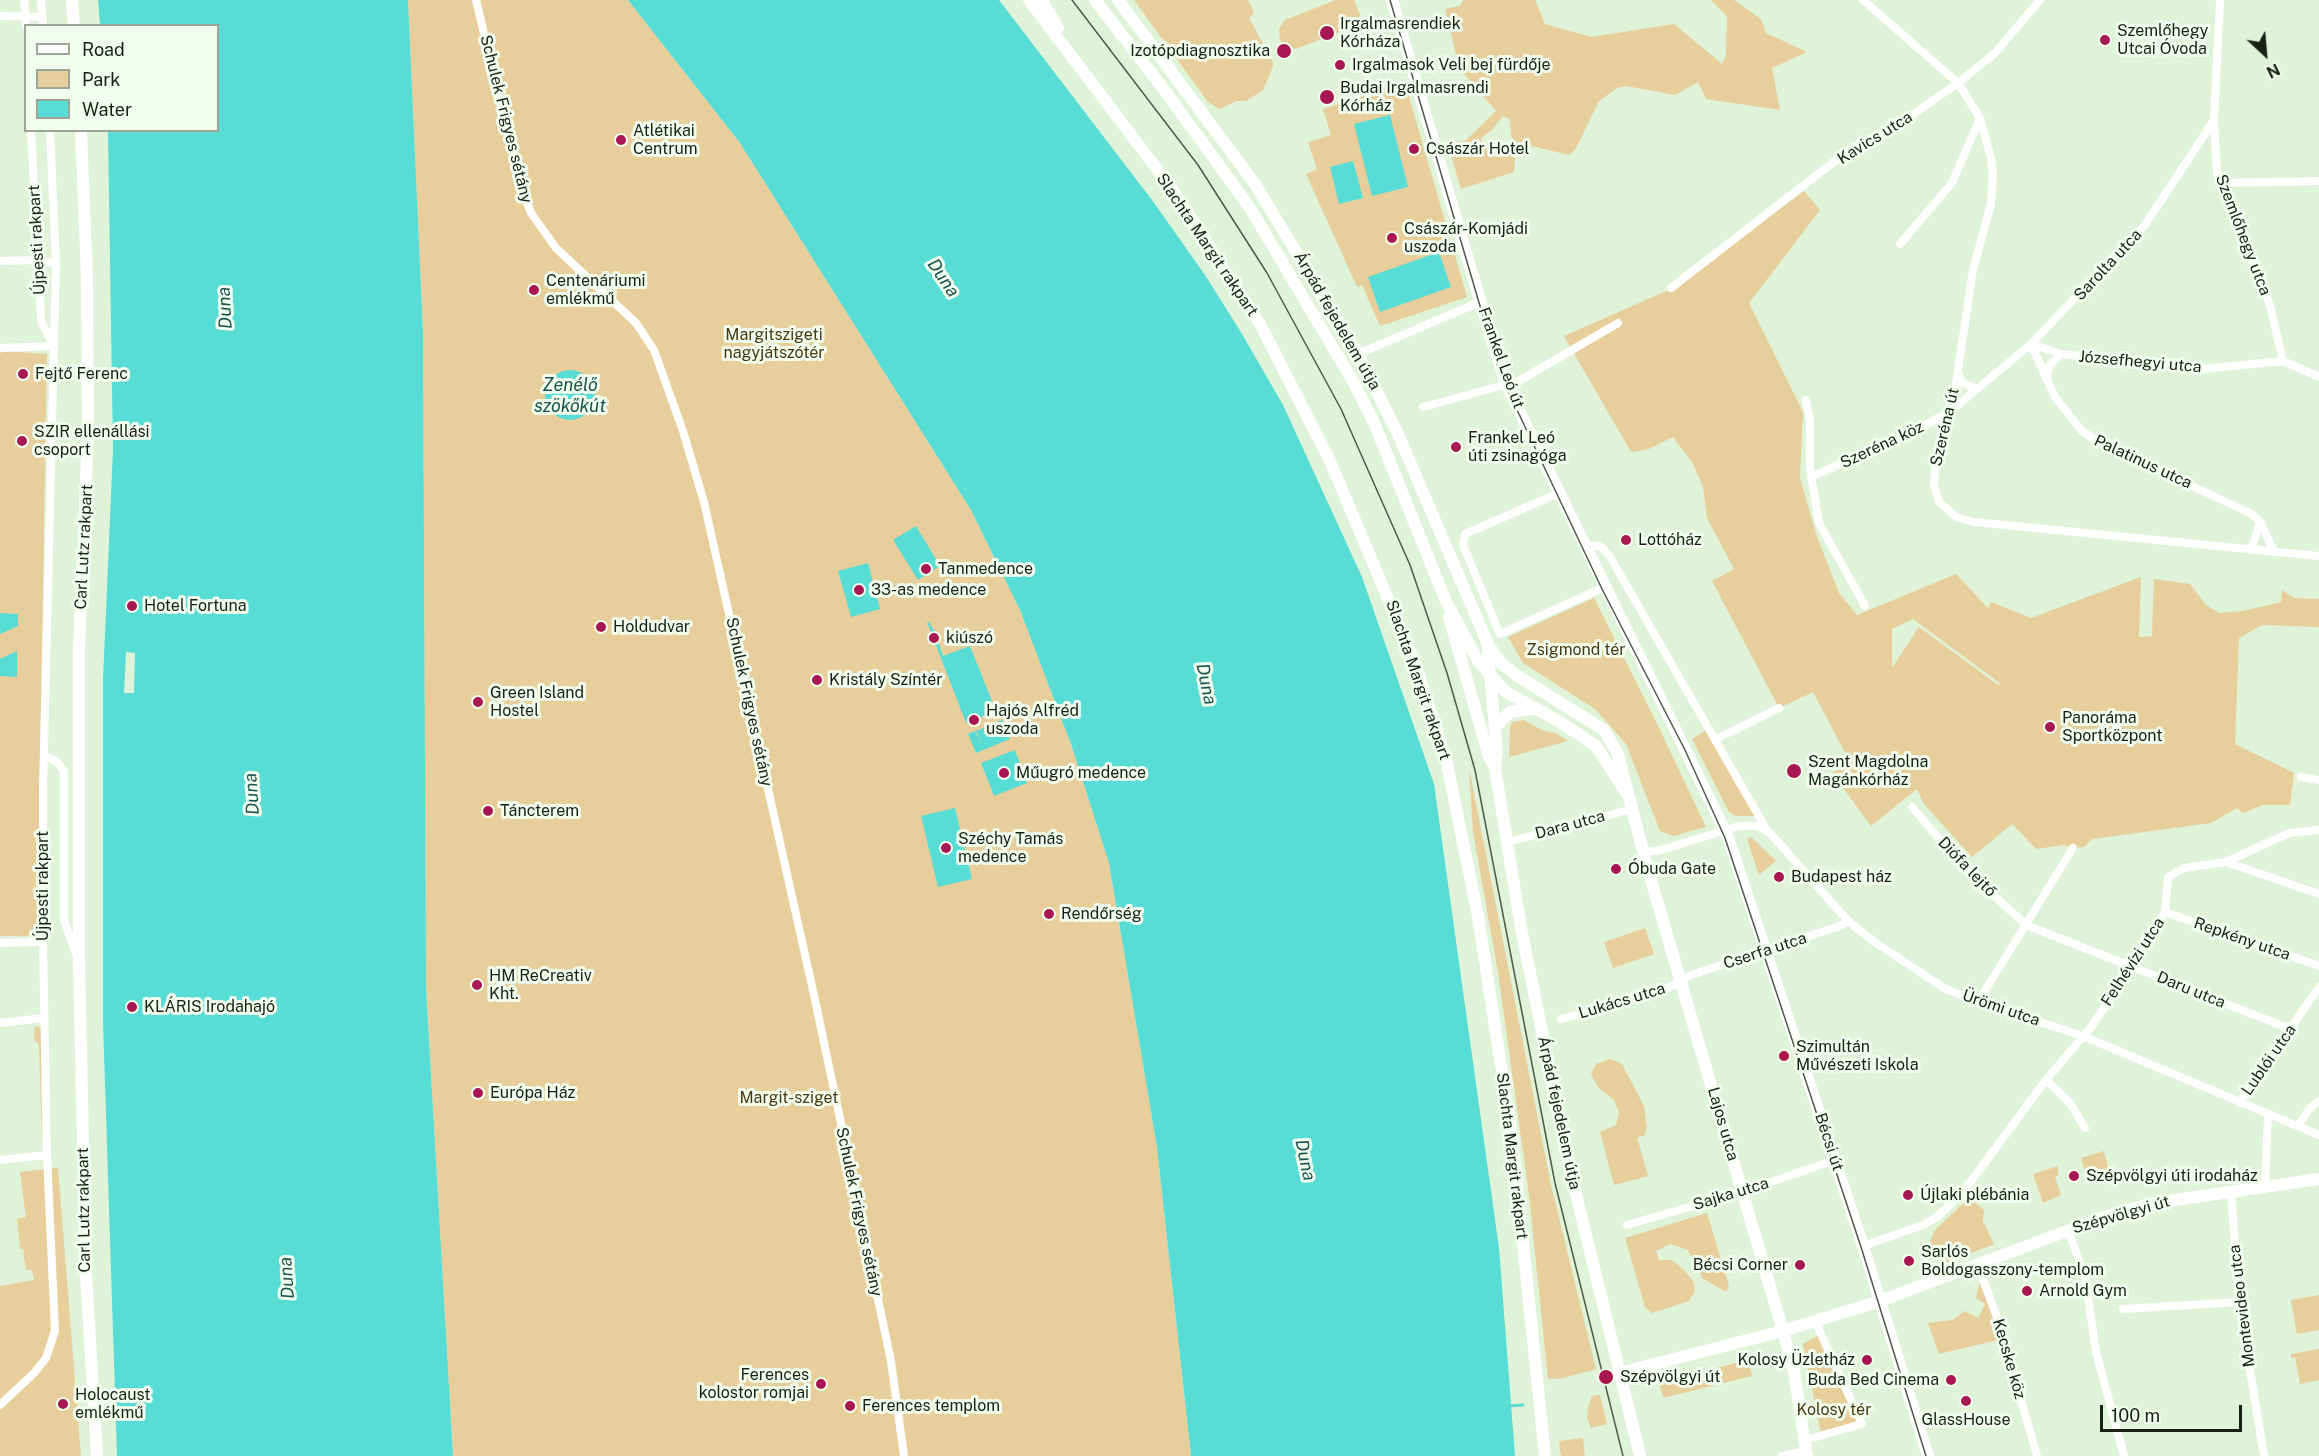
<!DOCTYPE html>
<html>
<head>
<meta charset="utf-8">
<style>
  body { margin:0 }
  #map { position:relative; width:2319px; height:1456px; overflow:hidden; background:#def3d7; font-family:"Public Sans",sans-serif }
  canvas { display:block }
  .legend { position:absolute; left:24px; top:24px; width:195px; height:108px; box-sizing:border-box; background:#f1feed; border:2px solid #9ba697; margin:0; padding:8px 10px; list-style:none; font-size:18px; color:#192116 }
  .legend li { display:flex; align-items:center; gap:12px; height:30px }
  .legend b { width:30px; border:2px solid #9ba697 }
  .north { position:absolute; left:2235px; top:24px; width:60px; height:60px; -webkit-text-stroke:4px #f1feed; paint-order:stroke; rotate:154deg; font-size:16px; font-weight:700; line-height:24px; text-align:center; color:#192116 }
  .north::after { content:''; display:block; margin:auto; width:21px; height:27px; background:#192116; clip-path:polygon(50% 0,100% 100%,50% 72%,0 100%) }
  .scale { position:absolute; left:2100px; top:1405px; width:142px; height:27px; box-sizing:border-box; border:3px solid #192116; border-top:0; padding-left:8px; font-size:18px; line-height:21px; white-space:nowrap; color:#192116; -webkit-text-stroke:4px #f1feed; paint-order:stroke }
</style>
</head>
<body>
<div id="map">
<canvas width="2319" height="1456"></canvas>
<ul class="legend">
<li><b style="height:8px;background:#fff"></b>Road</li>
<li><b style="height:16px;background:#e8ce9b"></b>Park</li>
<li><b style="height:16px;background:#57dcd6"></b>Water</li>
</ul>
<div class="north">N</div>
<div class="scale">100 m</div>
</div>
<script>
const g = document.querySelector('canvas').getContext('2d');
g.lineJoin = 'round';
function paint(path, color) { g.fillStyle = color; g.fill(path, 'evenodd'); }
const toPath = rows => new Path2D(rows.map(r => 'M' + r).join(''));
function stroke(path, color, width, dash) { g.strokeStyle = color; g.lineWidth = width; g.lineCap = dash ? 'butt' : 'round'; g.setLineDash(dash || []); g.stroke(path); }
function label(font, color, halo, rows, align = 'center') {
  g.font = font + ' "Public Sans",sans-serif'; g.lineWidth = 6; g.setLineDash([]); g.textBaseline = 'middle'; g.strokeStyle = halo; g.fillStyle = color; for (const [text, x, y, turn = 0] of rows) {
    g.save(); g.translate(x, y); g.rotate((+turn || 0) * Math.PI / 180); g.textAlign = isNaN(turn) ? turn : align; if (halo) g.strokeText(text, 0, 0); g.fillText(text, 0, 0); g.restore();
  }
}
paint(toPath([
  [408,0,628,0,740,143,971,510,1020,610,1071,744,1109,863,1157,1147,1191,1456,453,1456,426,988,423,333],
  [1134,0,1248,0,1254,13,1249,18,1274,64,1263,90,1246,101,1236,101,1220,109,1208,102],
  [1336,0,1354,0,1363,23,1296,49,1286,46,1280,40,1279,29,1285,20],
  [1463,0,1535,0,1545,24,1591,37,1674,24,1722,64,1726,56,1727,16,1711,0,1734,0,1761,19,1766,33,1807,52,1772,68,1780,110,1706,99,1698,82,1675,95,1626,86,1617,88,1599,101,1575,150,1569,155,1515,142,1511,136,1510,119,1503,116,1492,130,1481,138,1482,142,1506,148,1512,152,1515,158,1514,172,1461,189,1447,142,1465,141,1496,111,1459,68,1445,9,1460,6],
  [1405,83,1467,297,1380,326,1362,285,1357,287,1306,174,1317,169,1308,142,1331,135,1323,109],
  [1804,191,1820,210,1749,303,1803,412,1800,478,1816,534,1839,593,1857,615,1956,574,1988,608,1991,602,2031,618,2141,577,2139,637,2152,636,2154,579,2190,584,2206,605,2219,613,2243,611,2281,602,2282,590,2294,598,2319,599,2319,627,2262,625,2239,638,2235,744,2294,773,2290,805,2263,805,2243,813,2237,808,2211,823,2092,839,2084,847,2073,848,2064,845,2036,849,2012,824,1972,857,1924,804,1917,789,1871,826,1832,773,1850,762,1813,692,1779,708,1712,581,1734,569,1707,518,1703,487,1692,462,1673,437,1649,449,1631,452,1564,336,1673,288],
  [1913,619,2001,684,1998,685,1919,627,1892,668,1892,629],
  [2,351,47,354,37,936,0,936,0,354],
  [1594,598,1660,730,1706,827,1673,836,1660,831,1626,744,1595,709,1523,663,1508,637],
  [1523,720,1544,731,1555,733,1568,741,1509,757,1510,727,1513,722],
  [1706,730,1756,816,1736,816,1729,812,1692,739],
  [1469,768,1551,1185,1596,1369,1563,1378,1548,1379,1529,1195,1498,972,1473,832],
  [1751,837,1776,861,1759,875,1748,842,1748,838],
  [1645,928,1654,954,1613,968,1604,942],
  [35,1026,41,1028,42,1148,39,1044,34,1040],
  [1610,1059,1622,1064,1644,1106,1647,1128,1644,1136,1637,1137,1648,1176,1614,1185,1600,1132,1616,1125,1619,1112,1614,1100,1598,1087,1591,1074,1596,1064],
  [2104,1151,2111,1178,2089,1184,2081,1158],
  [2058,1166,2058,1175,2055,1177,2061,1195,2043,1203,2033,1174],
  [58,1168,81,1456,0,1456,0,1286,34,1280,32,1270,26,1270,23,1249,20,1249,17,1219,26,1217,20,1172],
  [1969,1198,1984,1210,1983,1221,1994,1244,1938,1266,1939,1259,1930,1241,1935,1230],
  [1707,1213,1729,1286,1726,1292,1702,1278,1688,1250,1670,1244,1656,1251,1659,1260,1672,1260,1684,1270,1693,1281,1695,1291,1689,1301,1652,1313,1645,1307,1625,1238],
  [1980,1280,1999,1330,1998,1340,1939,1354,1928,1323,1952,1320,1965,1311,1978,1318,1985,1304,1976,1298],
  [2319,1295,2319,1330,2297,1334,2291,1300],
  [1819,1335,1857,1418,1855,1423,1821,1434,1803,1344],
  [2319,1349,2319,1380,2300,1384,2295,1357,2291,1358,2291,1354],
  [1748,1360,1752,1376,1663,1398,1659,1382],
  [1600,1395,1607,1424,1591,1428,1587,1417,1588,1407,1592,1396],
  [1583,1438,1585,1456,1561,1456,1559,1441]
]), '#e8ce9b');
paint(toPath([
  [98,0,408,0,423,333,426,988,453,1456,117,1456,103,1022,103,680,113,450,108,131,218,130,218,26,100,25],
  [628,0,999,0,1152,200,1205,275,1242,334,1283,405,1362,577,1434,784,1499,1248,1515,1456,1191,1456,1157,1147,1109,863,1071,744,1020,610,971,510,740,143],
  [1390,115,1408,187,1372,196,1354,124],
  [1353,161,1363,198,1339,204,1330,167],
  [1439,252,1451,287,1380,312,1368,277],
  '545 395a25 25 0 1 1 50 0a25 25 0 1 1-50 0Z',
  [916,526,940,566,918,580,893,540],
  [868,563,880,609,851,617,838,571],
  [0,613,18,614,18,626,0,634],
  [927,622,929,622,936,634,943,656,970,646,996,711,966,723],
  [17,651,17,677,0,676,0,659],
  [1002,720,1010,739,976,753,968,734,975,731,983,748,976,731],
  [1015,750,1027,783,994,796,981,763],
  [955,808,972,879,938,887,921,816]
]), '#57dcd6');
paint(toPath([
  [126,652,135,653,134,693,124,693]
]), '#def3d7');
stroke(toPath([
  [1507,1406,1523,1405]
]), '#57dcd6', 3);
stroke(toPath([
  [24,0,26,26],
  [41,0,43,26],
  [476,0,520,185,531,213,556,248,636,323,654,350,683,431,704,502,814,995,891,1361,904,1456],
  [1863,0,1958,83,1980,118,1991,158,1993,174,1991,204,1973,270,1952,410,1938,448,1935,471,1934,485,1939,502,1956,517,1974,522,2319,556],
  [2220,0,2214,120,2217,173,2270,305,2283,361],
  [0,16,43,17],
  [31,130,41,321,53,345],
  [2221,183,2319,181],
  [1900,244,1952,183,1980,118],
  [0,261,38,260,56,264],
  [1671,288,1853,147,1882,136,1958,83,1995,53,2040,0],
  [2031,344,2055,397,2081,430,2096,441,2252,514,2261,523,2274,552],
  [2031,344,2061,354,2202,369,2283,361,2319,377],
  [0,348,54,346],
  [1358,354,1480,302],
  [1958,373,1963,383,1977,389],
  [2046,379,2050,365,2061,354],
  [1806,400,1810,421,1810,468,1819,523,1865,606],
  [1423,407,1519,381,1618,323],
  [1811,477,1922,427,1952,410,2031,344,2145,225,2214,120],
  [1559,493,1465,534,1463,545,1500,634,1605,587],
  [1584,543,1588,546,1600,546,1609,555,1768,832],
  [2251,550,2260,523],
  [1716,739,1779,708],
  [44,756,56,761,64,771,64,920,77,957],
  [2301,777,2319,780],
  [1912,807,1964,868,2026,925,2290,1029],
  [1508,842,1632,809],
  [1644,852,1661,850,1739,826,1757,826,1769,832,1848,921,1876,943,1944,988,1978,1002,2083,1036,2319,1135],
  [2226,862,2319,894],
  [2165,912,2319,966],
  [0,943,43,942],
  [1978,1002,2073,848],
  [1561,1019,1664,990,1691,975,1840,926,1848,921],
  [0,1023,43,1018],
  [2046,1080,2070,1103,2085,1128],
  [2239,1103,2319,987],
  [2298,1126,2310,1108,2319,1101],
  [0,1160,47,1155],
  [2265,1186,2268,1115],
  [2231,1191,2239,1302,2264,1456],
  [1627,1225,1742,1192,1835,1160],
  [2068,1230,2085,1277,2096,1352,2124,1456],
  [1863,1246,1923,1225,1937,1217,1963,1192,2046,1080,2092,1026,2131,966,2165,912,2168,877,2184,868,2226,862,2289,833,2319,830],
  [1977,1264,2000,1325,2037,1456],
  [2123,1309,2239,1302],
  [0,1405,34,1373,46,1358,55,1331,47,1155,43,942,43,790,56,264,50,130],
  [1805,1440,1862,1424,1815,1321],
  [1782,1456,1806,1451]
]), '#fff', 8);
stroke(toPath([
  [72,0,74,26],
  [1029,0,1172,189,1260,324,1330,461,1415,663,1447,764,1478,916,1512,1137,1545,1456],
  [1042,0,1058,28],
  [1095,0,1162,87,1250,208,1354,383,1375,425,1445,599,1478,661,1506,692,1560,722,1596,746,1627,794],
  [1118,0,1255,184,1358,354,1398,434,1487,642,1497,752,1495,768,1521,928,1569,1165,1640,1456],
  [1392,0,1491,338,1507,386,1728,837,1863,1246,1928,1456],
  [81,130,87,278,88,434,79,648,79,963,86,1274,97,1456],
  [1449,617,1489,757,1495,768],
  [1489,646,1501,663,1516,675,1604,730,1618,754,1646,863,1783,1331,1794,1372,1807,1456],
  [1495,727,1510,712,1532,709],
  [1619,1373,1783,1331,1880,1301,2115,1213,2155,1203,2319,1179]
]), '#fff', 12);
stroke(toPath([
  [1072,0,1198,165,1267,273,1341,409,1410,565,1447,673,1475,770,1555,1183,1623,1456],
  [1390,0,1500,374,1602,589,1685,750,1725,838,1861,1247,1926,1456]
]), '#4e594a', 1.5);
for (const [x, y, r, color] of [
  [1327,33,8,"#a81752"],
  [2105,40,6,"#a81752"],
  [1284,51,8,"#a81752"],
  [1340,65,6,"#a81752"],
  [1327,97,8,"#a81752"],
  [621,140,6,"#a81752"],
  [1414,149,6,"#a81752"],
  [1392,238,6,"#a81752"],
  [534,290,6,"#a81752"],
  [23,374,6,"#a81752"],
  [22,441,6,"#a81752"],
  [1456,447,6,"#a81752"],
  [1626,540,6,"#a81752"],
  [926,569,6,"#a81752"],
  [859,590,6,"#a81752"],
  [132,606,6,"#a81752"],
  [601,627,6,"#a81752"],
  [934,638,6,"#a81752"],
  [817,680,6,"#a81752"],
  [478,702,6,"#a81752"],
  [974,720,6,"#a81752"],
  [2050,727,6,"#a81752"],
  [1794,771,8,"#a81752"],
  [1004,773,6,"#a81752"],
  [488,811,6,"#a81752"],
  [946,848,6,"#a81752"],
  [1616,869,6,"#a81752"],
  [1779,877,6,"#a81752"],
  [1049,914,6,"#a81752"],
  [477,985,6,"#a81752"],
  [132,1007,6,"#a81752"],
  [1784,1056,6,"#a81752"],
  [478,1093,6,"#a81752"],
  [2074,1176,6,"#a81752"],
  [1908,1195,6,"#a81752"],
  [1909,1261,6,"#a81752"],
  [1800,1265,6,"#a81752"],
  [2027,1291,6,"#a81752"],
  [1867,1360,6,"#a81752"],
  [1606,1377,8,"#a81752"],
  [1951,1380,6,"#a81752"],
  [821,1384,6,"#a81752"],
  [1966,1401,6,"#a81752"],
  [63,1404,6,"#a81752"],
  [850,1406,6,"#a81752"]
]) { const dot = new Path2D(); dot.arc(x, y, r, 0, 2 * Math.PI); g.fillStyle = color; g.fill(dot); stroke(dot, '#f1feed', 2); }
label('16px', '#192116', '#f1feed', [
  ["Irgalmasrendiek",1340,24],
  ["Kórháza",1340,42],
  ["Szemlőhegy",2117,31],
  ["Utcai Óvoda",2117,49],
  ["Izotópdiagnosztika",1270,51,"right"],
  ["Irgalmasok Veli bej fürdője",1352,65],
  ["Budai Irgalmasrendi",1340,88],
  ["Kórház",1340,106],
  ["Atlétikai",633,131],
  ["Centrum",633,149],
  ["Császár Hotel",1426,149],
  ["Császár-Komjádi",1404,229],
  ["uszoda",1404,247],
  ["Centenáriumi",546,281],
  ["emlékmű",546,299],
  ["Fejtő Ferenc",35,374],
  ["SZIR ellenállási",34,432],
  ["csoport",34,450],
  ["Frankel Leó",1468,438],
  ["úti zsinagóga",1468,456],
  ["Lottóház",1638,540],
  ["Tanmedence",938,569],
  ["33-as medence",871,590],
  ["Hotel Fortuna",144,606],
  ["Holdudvar",613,627],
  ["kiúszó",946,638],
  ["Kristály Színtér",829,680],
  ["Green Island",490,693],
  ["Hostel",490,711],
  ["Hajós Alfréd",986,711],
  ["uszoda",986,729],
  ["Panoráma",2062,718],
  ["Sportközpont",2062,736],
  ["Szent Magdolna",1808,762],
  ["Magánkórház",1808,780],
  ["Műugró medence",1016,773],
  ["Táncterem",500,811],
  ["Széchy Tamás",958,839],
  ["medence",958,857],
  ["Óbuda Gate",1628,869],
  ["Budapest ház",1791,877],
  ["Rendőrség",1061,914],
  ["HM ReCreativ",489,976],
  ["Kht.",489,994],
  ["KLÁRIS Irodahajó",144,1007],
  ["Szimultán",1796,1047],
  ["Művészeti Iskola",1796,1065],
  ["Európa Ház",490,1093],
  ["Szépvölgyi úti irodaház",2086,1176],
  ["Újlaki plébánia",1920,1195],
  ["Sarlós",1921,1252],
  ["Boldogasszony-templom",1921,1270],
  ["Bécsi Corner",1788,1265,"right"],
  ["Arnold Gym",2039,1291],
  ["Kolosy Üzletház",1855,1360,"right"],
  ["Ferences",809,1375,"right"],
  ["kolostor romjai",809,1393,"right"],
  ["Szépvölgyi út",1620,1377],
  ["Buda Bed Cinema",1939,1380,"right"],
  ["Holocaust",75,1395],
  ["emlékmű",75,1413],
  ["Ferences templom",862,1406],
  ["GlassHouse",1966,1420,"center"]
], 'left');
label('16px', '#192116', '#f1feed', [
  ["Schulek Frigyes sétány",506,119,76],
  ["Kavics utca",1875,138,-32],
  ["Szemlőhegy utca",2243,235,69],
  ["Újpesti rakpart",37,240,-93],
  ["Slachta Margit rakpart",1207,245,56],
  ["Sarolta utca",2108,265,-47],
  ["Árpád fejedelem útja",1337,321,60],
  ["Frankel Leó út",1501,358,70],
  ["Józsefhegyi utca",2140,362,5],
  ["Szeréna út",1945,427,-77],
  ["Szeréna köz",1882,445,-25],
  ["Palatinus utca",2143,462,25],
  ["Carl Lutz rakpart",84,547,-87],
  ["Slachta Margit rakpart",1418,680,71],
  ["Schulek Frigyes sétány",749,702,78],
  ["Dara utca",1570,825,-15],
  ["Diófa lejtő",1967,867,46],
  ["Újpesti rakpart",43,886,-90],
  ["Repkény utca",2242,939,19],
  ["Cserfa utca",1765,951,-18],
  ["Felhévízi utca",2133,962,-57],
  ["Daru utca",2191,990,22],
  ["Lukács utca",1622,1001,-17],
  ["Ürömi utca",2001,1008,19],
  ["Lublói utca",2269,1060,-55],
  ["Árpád fejedelem útja",1559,1113,78],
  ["Lajos utca",1723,1124,74],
  ["Bécsi út",1829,1142,72],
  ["Slachta Margit rakpart",1512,1156,83],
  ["Sajka utca",1731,1194,-17],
  ["Carl Lutz rakpart",84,1210,-91],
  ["Schulek Frigyes sétány",859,1212,78],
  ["Szépvölgyi út",2121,1215,-16],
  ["Montevideo utca",2242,1306,-97],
  ["Kecske köz",2009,1359,74]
]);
label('16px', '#4a3914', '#f1feed', [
  ["Margitszigeti",774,335],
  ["nagyjátszótér",774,353],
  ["Zsigmond tér",1576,650],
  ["Margit-sziget",789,1098],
  ["Kolosy tér",1834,1410]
]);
label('italic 18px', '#1a5350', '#f1feed', [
  ["Duna",943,278,56],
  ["Duna",225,308,-93],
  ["Zenélő",570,385],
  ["szökőkút",570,406],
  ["Duna",1206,684,78],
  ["Duna",252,794,-94],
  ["Duna",1305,1160,78],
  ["Duna",287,1278,-94]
]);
</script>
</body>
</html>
